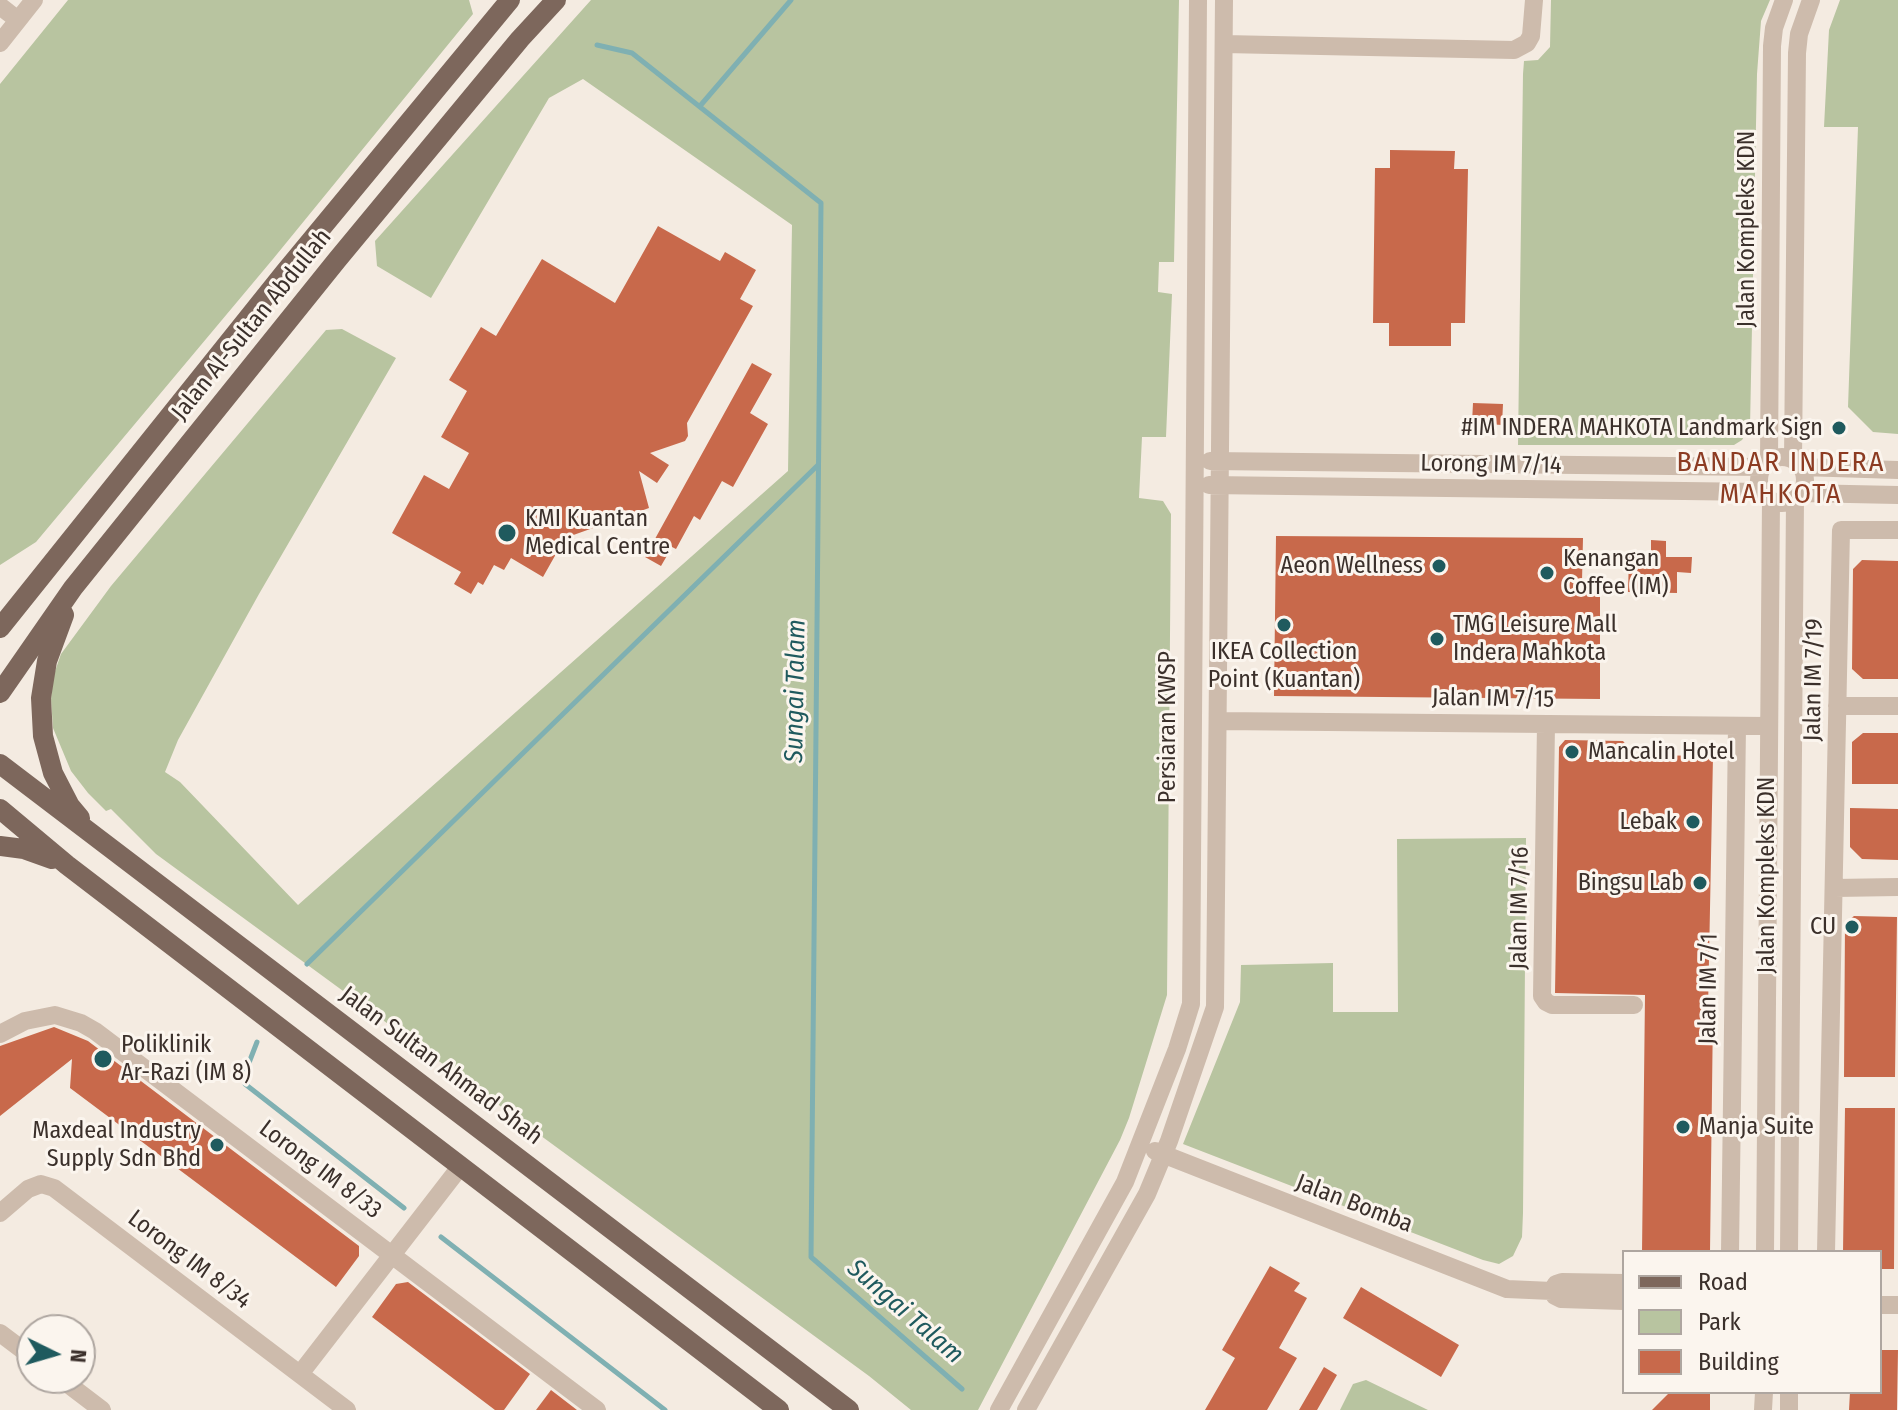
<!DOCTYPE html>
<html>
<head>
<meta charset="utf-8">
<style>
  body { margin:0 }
  #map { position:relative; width:1898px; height:1410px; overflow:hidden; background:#f4ebe1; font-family:"Fira Sans Condensed",sans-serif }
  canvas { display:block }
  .legend { position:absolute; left:1622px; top:1250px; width:260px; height:144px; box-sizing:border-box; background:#fbf5ee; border:2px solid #aea6a0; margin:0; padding:10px 14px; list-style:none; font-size:24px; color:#3b302b }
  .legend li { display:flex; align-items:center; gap:16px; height:40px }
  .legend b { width:40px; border:2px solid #aea6a0 }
  .north { position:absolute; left:16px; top:1314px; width:80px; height:80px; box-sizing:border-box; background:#fbf5ee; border:2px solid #aea6a0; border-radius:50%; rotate:95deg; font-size:22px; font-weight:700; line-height:32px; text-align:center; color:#3b302b }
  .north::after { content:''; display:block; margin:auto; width:28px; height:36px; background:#1f5a5e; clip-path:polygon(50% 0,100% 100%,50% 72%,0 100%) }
</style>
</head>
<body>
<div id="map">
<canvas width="1898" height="1410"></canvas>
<ul class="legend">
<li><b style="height:10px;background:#7d675c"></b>Road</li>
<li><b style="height:22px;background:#b8c4a0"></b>Park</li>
<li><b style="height:22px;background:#c8694b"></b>Building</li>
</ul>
<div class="north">N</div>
</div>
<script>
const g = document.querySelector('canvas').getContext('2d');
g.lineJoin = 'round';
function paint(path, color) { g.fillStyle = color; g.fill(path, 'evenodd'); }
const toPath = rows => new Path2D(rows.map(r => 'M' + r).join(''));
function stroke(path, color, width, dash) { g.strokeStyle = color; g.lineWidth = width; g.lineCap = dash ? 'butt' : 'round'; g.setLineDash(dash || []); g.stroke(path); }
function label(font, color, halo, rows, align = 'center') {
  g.font = font + ' "Fira Sans Condensed",sans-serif'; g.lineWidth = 6; g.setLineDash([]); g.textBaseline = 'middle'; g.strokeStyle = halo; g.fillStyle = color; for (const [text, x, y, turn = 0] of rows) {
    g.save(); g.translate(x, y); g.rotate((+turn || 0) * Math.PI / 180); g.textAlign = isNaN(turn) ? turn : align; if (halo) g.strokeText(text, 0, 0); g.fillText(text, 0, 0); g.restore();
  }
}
paint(toPath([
  [68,0,469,0,473,14,273,259,36,542,0,565,0,84],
  [591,0,1179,0,1174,262,1159,262,1158,292,1172,294,1166,437,1142,437,1139,498,1163,501,1171,514,1167,995,1129,1118,1120,1140,978,1410,911,1410,869,1376,156,854,111,809,106,811,88,793,71,771,53,728,51,699,53,677,61,654,111,586,326,330,342,329,396,358,259,594,178,740,165,772,180,782,298,905,788,471,792,225,583,79,549,98,431,298,377,266,375,241],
  [1551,0,1770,0,1761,21,1757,74,1750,427,1742,440,1734,445,1518,445,1523,74,1524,61,1538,60,1550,47],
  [1840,0,1898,0,1898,434,1873,432,1848,407,1858,127,1824,127,1829,30],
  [1526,838,1523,1213,1522,1237,1513,1256,1499,1264,1483,1260,1183,1144,1240,1002,1241,965,1333,963,1333,1012,1398,1012,1397,839],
  [1366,1380,1428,1410,1340,1410,1353,1384]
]), '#b8c4a0');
stroke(toPath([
  [597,45,632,53,821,203,811,1257,962,1389],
  [700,106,791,0],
  [307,964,818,465],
  [257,1042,245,1073,245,1084,404,1208],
  [441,1237,665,1410]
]), '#7fb0b2', 5);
paint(toPath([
  [1390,150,1455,151,1454,169,1468,169,1465,323,1451,323,1451,346,1389,346,1389,323,1373,323,1375,168,1390,168],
  [658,226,720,261,725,252,756,270,740,299,753,306,687,423,688,436,685,441,650,453,669,465,657,483,639,471,649,508,565,538,543,577,511,558,504,570,494,565,483,585,478,582,471,594,454,584,461,572,392,533,424,475,449,489,469,453,441,437,467,391,449,380,481,327,496,336,542,259,615,303],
  [752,363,772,374,750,413,768,424,733,487,722,481,700,520,694,516,676,549,672,547,661,566,645,557],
  [1473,403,1503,404,1502,425,1472,423],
  [1276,536,1583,538,1582,581,1600,581,1600,699,1274,696],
  [1651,540,1666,541,1666,557,1692,557,1691,573,1677,572,1677,593,1628,592,1629,556,1651,556],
  [1862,560,1898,561,1898,679,1863,679,1852,669,1853,569],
  [1863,733,1898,733,1898,784,1852,784,1852,742],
  [1565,740,1623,741,1635,755,1713,756,1708,1010,1713,1010,1710,1252,1642,1252,1645,995,1555,993,1559,747],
  [1850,808,1898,809,1898,860,1862,859,1850,847],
  [1854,916,1897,917,1895,1077,1844,1077,1845,923],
  [54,1027,88,1041,359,1246,359,1256,336,1287,70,1088,72,1059,0,1116,0,1046],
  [1845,1108,1895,1108,1894,1269,1880,1269,1880,1252,1843,1252],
  [1270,1266,1300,1283,1294,1291,1307,1298,1279,1348,1297,1358,1267,1410,1205,1410,1235,1358,1222,1350],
  [408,1282,530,1374,504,1410,495,1410,372,1317,396,1284],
  [1361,1287,1459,1345,1441,1377,1343,1318],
  [1880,1350,1898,1350,1897,1410,1849,1410,1850,1392,1880,1392],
  [1324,1367,1337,1375,1317,1410,1299,1410],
  [551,1390,577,1410,536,1410],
  [1670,1392,1710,1392,1710,1410,1652,1410]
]), '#c8694b');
stroke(toPath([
  [0,6,18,20],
  [0,43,34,0],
  [1224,44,1514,50,1527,43,1531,36,1534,0],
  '1759 480a23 23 0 1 1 46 0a23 23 0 1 1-46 0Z',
  [1793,459,1797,53,1799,34,1811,0],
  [1769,460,1772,46,1774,28,1784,0],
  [1210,461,1762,467],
  [1801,467,1898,470],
  [1209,485,1763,492],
  [1801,493,1898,495],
  [1837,706,1898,706],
  [1218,721,1768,726],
  [1546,724,1542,996,1546,1002,1552,1005,1634,1005],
  [1835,888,1898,887],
  [0,1034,25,1021,55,1015,81,1023,95,1031,597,1410],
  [1155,1151,1507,1289,1552,1291,1556,1284,1562,1282,1624,1283],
  [0,1213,28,1189,41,1184,54,1188,347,1410],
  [1730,1252,1737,726],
  [1765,1252,1771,500],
  [1789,1252,1795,499],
  [1826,1252,1841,530,1898,530],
  [1552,1291,1555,1296,1561,1299,1624,1301],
  [1880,1305,1898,1305],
  [0,1333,32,1357],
  [300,1374,460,1167],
  [60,1378,102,1410],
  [999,1410,1125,1182,1177,1049,1191,1004,1198,0],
  [1026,1410,1147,1194,1169,1141,1215,1007,1224,0],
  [1763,1410,1764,1392],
  [1789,1410,1789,1392]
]), '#cdbbac', 18);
stroke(toPath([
  [64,615,47,661,41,698,43,736,53,773,70,806,80,818],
  [0,628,285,272,510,0],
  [0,693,73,588,337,260,520,39,556,0],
  [0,764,849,1410],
  [0,809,67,865,779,1410],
  [0,846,24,849,52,859]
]), '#7d675c', 20);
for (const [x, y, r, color] of [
  [1839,428,8,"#1f5a5e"],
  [507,533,10,"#1f5a5e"],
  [1439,566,8,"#1f5a5e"],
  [1547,573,8,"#1f5a5e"],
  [1284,625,8,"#1f5a5e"],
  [1437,639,8,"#1f5a5e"],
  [1572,752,8,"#1f5a5e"],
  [1693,822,8,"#1f5a5e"],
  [1700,883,8,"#1f5a5e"],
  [1852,927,8,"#1f5a5e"],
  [103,1059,10,"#1f5a5e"],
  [1683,1127,8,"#1f5a5e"],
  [217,1145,8,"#1f5a5e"]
]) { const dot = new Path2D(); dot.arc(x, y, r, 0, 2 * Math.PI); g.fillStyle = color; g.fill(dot); stroke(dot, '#fbf5ee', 3); }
label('24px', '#3b302b', '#fbf5ee', [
  ["Jalan Kompleks KDN",1747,229,-90],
  ["Jalan Al-Sultan Abdullah",252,325,-51],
  ["Lorong IM 7/14",1491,465,1],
  ["Jalan IM 7/19",1814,680,-89],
  ["Jalan IM 7/15",1493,699,1],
  ["Persiaran KWSP",1168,727,-90],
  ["Jalan Kompleks KDN",1767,875,-90],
  ["Jalan IM 7/16",1520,908,-89],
  ["Jalan IM 7/1",1709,989,-89],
  ["Jalan Sultan Ahmad Shah",441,1066,37],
  ["Lorong IM 8/33",320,1170,37],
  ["Jalan Bomba",1354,1204,21],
  ["Lorong IM 8/34",189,1260,37]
]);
label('24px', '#3b302b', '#fbf5ee', [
  ["#IM INDERA MAHKOTA Landmark Sign",1823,428],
  ["KMI Kuantan",525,519,"left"],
  ["Medical Centre",525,547,"left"],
  ["Kenangan",1563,559,"left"],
  ["Coffee (IM)",1563,587,"left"],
  ["Aeon Wellness",1423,566],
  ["TMG Leisure Mall",1453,625,"left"],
  ["Indera Mahkota",1453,653,"left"],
  ["IKEA Collection",1284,652,"center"],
  ["Point (Kuantan)",1284,680,"center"],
  ["Mancalin Hotel",1588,752,"left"],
  ["Lebak",1677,822],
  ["Bingsu Lab",1684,883],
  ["CU",1836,927],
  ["Poliklinik",121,1045,"left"],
  ["Ar-Razi (IM 8)",121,1073,"left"],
  ["Manja Suite",1699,1127,"left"],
  ["Maxdeal Industry",201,1131],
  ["Supply Sdn Bhd",201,1159]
], 'right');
label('italic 26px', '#1f5a5e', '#fbf5ee', [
  ["Sungai Talam",796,691,-89],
  ["Sungai Talam",905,1312,41]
]);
g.letterSpacing = '2px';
label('28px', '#8c3b22', '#fbf5ee', [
  ["BANDAR INDERA",1781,463],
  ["MAHKOTA",1781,495]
]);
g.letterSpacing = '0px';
</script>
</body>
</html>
